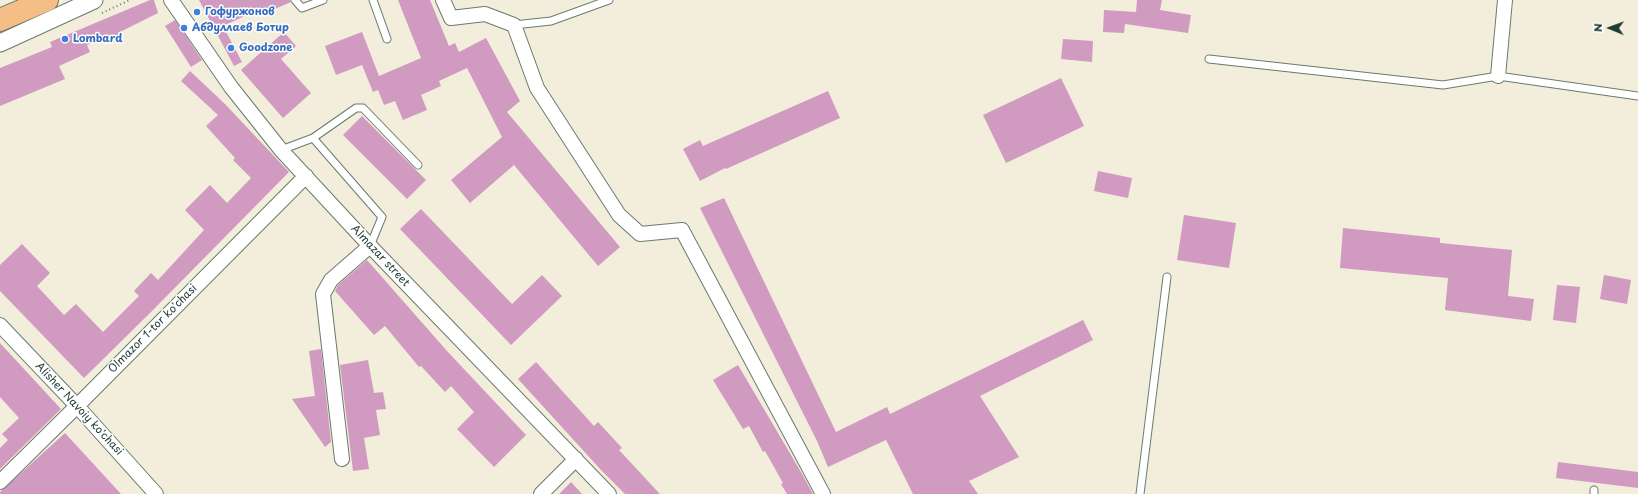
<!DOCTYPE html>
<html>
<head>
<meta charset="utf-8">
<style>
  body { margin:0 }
  #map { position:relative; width:1638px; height:494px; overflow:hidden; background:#f2eedb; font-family:"Playpen Sans",sans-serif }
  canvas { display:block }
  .north { position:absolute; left:1590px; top:8px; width:40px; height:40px; -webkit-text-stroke:3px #fff; paint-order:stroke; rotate:271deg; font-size:11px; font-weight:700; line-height:16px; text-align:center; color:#1f3d34 }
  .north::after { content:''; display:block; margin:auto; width:14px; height:18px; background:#1f3d34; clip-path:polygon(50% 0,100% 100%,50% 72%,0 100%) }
</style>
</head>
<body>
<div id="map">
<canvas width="1638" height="494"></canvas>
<div class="north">N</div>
</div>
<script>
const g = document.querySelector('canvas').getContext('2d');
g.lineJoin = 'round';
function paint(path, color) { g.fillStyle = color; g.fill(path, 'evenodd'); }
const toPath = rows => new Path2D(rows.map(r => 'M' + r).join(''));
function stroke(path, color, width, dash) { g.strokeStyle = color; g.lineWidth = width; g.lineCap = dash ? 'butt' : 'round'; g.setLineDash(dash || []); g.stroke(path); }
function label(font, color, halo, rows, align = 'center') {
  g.font = font + ' "Playpen Sans",sans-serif'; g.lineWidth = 3; g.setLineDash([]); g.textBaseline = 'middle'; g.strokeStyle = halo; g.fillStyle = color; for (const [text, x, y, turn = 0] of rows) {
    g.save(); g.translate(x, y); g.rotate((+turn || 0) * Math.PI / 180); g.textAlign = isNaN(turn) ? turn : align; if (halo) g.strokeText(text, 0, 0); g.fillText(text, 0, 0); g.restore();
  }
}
paint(toPath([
  [150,0,154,0,158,13,120,32,121,36,107,42,104,37,87,45,90,52,59,66,65,79,0,106,0,68,52,47,50,42],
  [199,0,290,0,291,2,261,15,258,10,223,26,242,62,234,66],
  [398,0,430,0,449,46,455,43,459,52,486,38,520,101,507,112,620,247,598,266,514,165,470,203,451,180,502,137,467,68,439,81,441,86,421,95,427,110,403,120,395,101,384,105,378,90,373,92,362,65,336,75,325,46,362,32,379,76,421,58],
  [1137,0,1162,0,1160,10,1191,15,1188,33,1125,24,1124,33,1103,32,1104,10,1136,12],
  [175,20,202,60,191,67,165,26],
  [284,32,296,46,281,59,311,93,283,118,241,70],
  [1063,39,1093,41,1092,62,1061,59],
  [190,71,225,104,289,172,152,311,84,378,0,291,0,265,22,244,50,273,37,286,64,315,76,304,103,332,139,296,134,291,151,273,158,280,204,230,185,210,210,185,227,203,251,178,233,160,235,158,206,126,218,115,181,81],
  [1061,78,1084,126,1006,163,983,115],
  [828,91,840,118,726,169,725,168,700,181,683,149,700,140,703,146],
  [362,116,426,180,407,199,343,135],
  [1098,171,1132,178,1128,198,1094,191],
  [724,198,836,432,887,407,890,414,1083,320,1093,340,980,396,1019,457,969,481,978,494,913,494,886,440,828,467,817,441,700,208],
  [421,209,512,304,542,275,562,296,511,345,400,229],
  [1184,215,1236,223,1229,268,1177,260],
  [1343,228,1440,238,1440,243,1512,250,1508,296,1534,299,1531,321,1445,310,1448,278,1340,268],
  [367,260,447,351,526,435,494,467,457,429,474,412,451,386,445,392,421,366,419,367,385,326,374,335,335,291,338,285],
  [1604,275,1631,280,1627,304,1600,299],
  [1557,285,1580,287,1576,323,1553,320],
  [0,343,61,409,0,469,0,448,8,440,2,434,19,418,0,397],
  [321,349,331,442,325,447,292,399,315,396,309,351],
  [368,360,374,393,383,392,386,409,376,410,380,435,364,438,369,469,353,471,340,365],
  [536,362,594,426,598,422,622,448,619,450,660,494,625,494,601,470,518,379],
  [738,365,801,472,813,494,787,494,781,484,783,483,765,451,763,452,749,426,743,429,713,380],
  [65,433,121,494,0,494,0,492],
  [1558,462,1638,472,1638,488,1556,478],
  [571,482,582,494,559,494]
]), '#d09ac1');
const service = toPath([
  [295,0,302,8,323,0],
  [373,0,387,39],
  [514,25,551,21,609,0],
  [1209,59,1443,85,1498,76,1638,96],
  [313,138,356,108,363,108,418,165],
  [281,150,313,138,382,217,370,246],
  [1140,494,1167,277],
  [1594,494,1594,490]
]);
const minor = toPath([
  [171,0,231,87,281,150,370,246,609,494],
  [443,0,451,18,485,14,514,25,537,88,619,215,640,234,682,230,823,494],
  [1498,76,1505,0],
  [0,325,77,406,156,494],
  [342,459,323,294,331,280,370,246],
  [0,482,77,406,306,176],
  [541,494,576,459]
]);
const tertiary = toPath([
  [0,43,94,0]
]);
const primary = toPath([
  [0,20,47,0]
]);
stroke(service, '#697b6e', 9);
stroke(minor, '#697b6e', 16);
stroke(tertiary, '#697b6e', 19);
stroke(primary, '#697b6e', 24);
stroke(toPath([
  [102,13,130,0]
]), '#697b6e', 2, [1, 3]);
stroke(service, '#fff', 7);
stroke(minor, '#fff', 14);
stroke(tertiary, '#fff', 17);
stroke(primary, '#f6be87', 22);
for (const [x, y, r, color] of [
  [197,12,4,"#3f7fe0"],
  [184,28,4,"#3f7fe0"],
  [65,39,4,"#3f7fe0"],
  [231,48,4,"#3f7fe0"]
]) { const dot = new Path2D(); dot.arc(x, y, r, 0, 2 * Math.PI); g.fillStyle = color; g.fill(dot); stroke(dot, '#fff', 1.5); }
label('bold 11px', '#366cbe', '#fff', [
  ["Гофуржонов",205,12],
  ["Абдуллаев Ботир",192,28],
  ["Lombard",73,39],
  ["Goodzone",239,48]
], 'left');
label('11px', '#1f3d34', '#fff', [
  ["Almazar street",380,256,47],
  ["Olmazor 1-tor ko'chasi",153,329,-45],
  ["Alisher Navoiy ko'chasi",79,409,47]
]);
</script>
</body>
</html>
